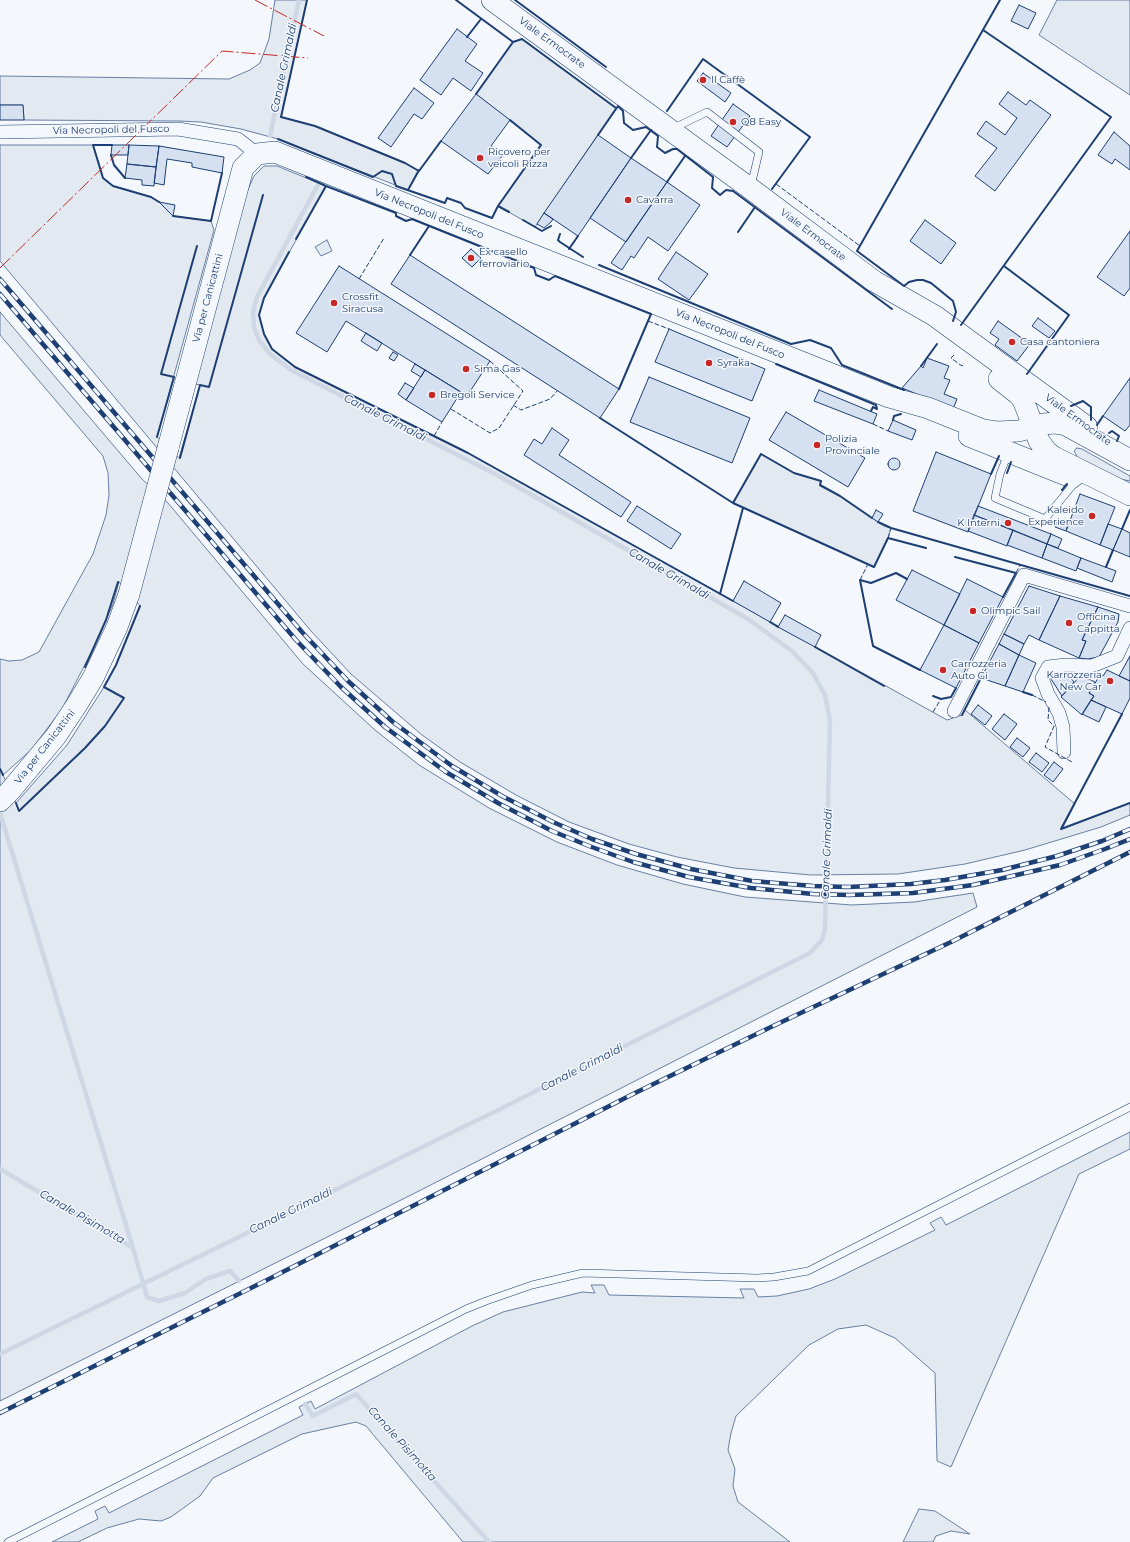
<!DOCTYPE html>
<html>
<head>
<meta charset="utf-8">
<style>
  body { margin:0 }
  canvas { display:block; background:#f4f7fb }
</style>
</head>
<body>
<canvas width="1130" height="1542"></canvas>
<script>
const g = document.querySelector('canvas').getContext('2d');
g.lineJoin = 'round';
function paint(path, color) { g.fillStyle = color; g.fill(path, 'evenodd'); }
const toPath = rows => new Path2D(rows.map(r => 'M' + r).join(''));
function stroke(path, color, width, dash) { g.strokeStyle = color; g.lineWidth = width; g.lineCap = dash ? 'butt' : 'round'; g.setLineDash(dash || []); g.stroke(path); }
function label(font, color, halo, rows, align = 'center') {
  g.font = font + ' Montserrat,sans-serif'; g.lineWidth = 3; g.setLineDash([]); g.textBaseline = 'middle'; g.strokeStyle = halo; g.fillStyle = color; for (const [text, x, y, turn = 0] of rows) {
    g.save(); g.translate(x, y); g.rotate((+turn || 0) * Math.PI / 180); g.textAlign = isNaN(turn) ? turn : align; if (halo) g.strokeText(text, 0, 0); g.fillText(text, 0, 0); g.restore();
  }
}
const green = toPath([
  [275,0,307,0,281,117,315,126,405,163,419,171,408,190,278,139,241,129,201,122,179,121,24,120,23,105,0,105,0,76,229,79,250,70,260,63,269,39,275,0],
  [1057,0,1130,0,1130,95,1039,35,1057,0],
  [522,39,616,108,535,227,498,206,541,145,476,94,513,42,522,39],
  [0,145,93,145,103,178,113,186,151,197,159,202,173,216,211,221,214,230,157,437,179,458,200,385,195,384,246,194,254,176,264,166,277,166,326,186,264,298,259,315,264,334,272,349,295,367,468,453,947,720,962,715,965,710,1075,804,1062,829,1130,803,1130,815,1101,827,1025,850,965,864,898,874,811,875,734,868,677,857,629,844,569,822,516,795,460,762,422,735,351,674,311,631,0,261,0,145],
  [327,240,332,251,321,256,315,247,327,240],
  [0,312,142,479,168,503,303,664,375,730,419,765,489,808,557,842,617,865,683,884,745,897,852,905,914,902,973,893,977,907,413,1194,0,1401,0,659,9,661,22,660,39,652,93,554,106,515,109,495,108,473,103,456,0,335,0,312],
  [119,582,140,606,116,665,104,687,67,745,16,803,3,775,31,750,62,709,96,643,113,604,119,582],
  [1077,448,1082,449,1130,476,1130,481,1115,478,1078,458,1074,451,1077,448],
  [761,454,794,473,821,481,820,486,840,496,884,526,891,528,888,538,874,567,733,503,761,454],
  [1130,1132,1130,1149,1079,1174,951,1467,937,1461,935,1373,895,1338,866,1325,838,1329,809,1345,736,1416,731,1433,728,1450,735,1469,733,1486,738,1502,790,1542,463,1542,366,1426,356,1422,302,1434,213,1478,200,1496,171,1517,161,1521,139,1519,107,1528,78,1542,52,1542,98,1519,95,1511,105,1506,109,1513,303,1415,299,1407,311,1401,315,1409,472,1326,503,1312,582,1292,595,1293,591,1285,604,1285,609,1295,744,1298,740,1289,754,1289,758,1297,777,1296,809,1289,835,1279,935,1230,930,1223,941,1217,946,1225,1130,1132],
  [919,1509,935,1511,970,1534,951,1531,936,1536,933,1542,903,1542,919,1509]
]);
paint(green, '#e3e9f0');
stroke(green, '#687fa3', 1);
stroke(toPath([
  [270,136,299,0],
  [0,813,133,1248],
  [0,1169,133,1248,147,1297,159,1301,185,1293,206,1279,230,1271,239,1281],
  [0,1354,492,1113,810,953,822,940,825,930,830,720,825,695,813,673,792,651,748,619,497,475,291,370,270,354,259,340,254,327,253,312,257,297,319,183],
  [305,1404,313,1416,356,1394,489,1542]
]), '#cfd7e4', 4.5);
const building = toPath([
  [1019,5,1036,13,1028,29,1011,21,1019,5],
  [457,29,477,44,465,61,483,73,471,91,453,78,441,95,420,80,457,29],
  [703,73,731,93,725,102,697,81,703,73],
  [414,88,434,103,422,119,414,114,391,147,378,138,414,88],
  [1008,92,1026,105,1030,100,1051,115,995,191,975,176,997,148,977,134,986,121,1005,135,1017,118,999,104,1008,92],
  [476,94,510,120,491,146,503,155,488,174,441,141,476,94],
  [733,104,750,116,727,147,711,136,733,104],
  [0,105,23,105,24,120,0,120,0,105],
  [1114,132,1130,146,1130,170,1115,159,1112,164,1098,155,1114,132],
  [598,135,631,158,578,236,544,213,598,135],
  [112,145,129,145,128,155,111,155,112,145],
  [129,145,159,146,156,167,127,164,129,145],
  [159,146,224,157,222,173,192,167,192,163,167,159,164,185,154,183,159,146],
  [631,158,667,182,626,242,590,218,631,158],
  [127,164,156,167,154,186,142,185,142,180,125,178,127,164],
  [667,182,700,205,668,251,648,237,634,258,631,256,622,270,611,263,667,182],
  [159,202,175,205,173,216,159,202],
  [544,213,553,219,551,222,544,228,537,224,544,213],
  [925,220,956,243,941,264,910,241,925,220],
  [1130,231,1130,288,1124,296,1097,277,1130,231],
  [471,249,481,258,472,267,462,258,471,249],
  [676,252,708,274,689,300,658,279,676,252],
  [410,255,619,389,600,418,391,284,410,255],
  [339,266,490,361,467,396,346,321,327,352,296,333,339,266],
  [1038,318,1055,331,1049,338,1032,326,1038,318],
  [998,321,1030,344,1017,361,995,345,999,339,990,333,998,321],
  [669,329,765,369,752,401,655,362,669,329],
  [366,333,382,343,377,351,361,341,366,333],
  [393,352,398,355,394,361,389,358,393,352],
  [927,358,949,366,944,378,950,380,944,394,957,399,953,409,902,388,921,366,923,368,927,358],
  [415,364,425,370,421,377,411,371,415,364],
  [425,370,461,392,442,422,406,400,425,370],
  [649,377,750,418,732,463,630,422,649,377],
  [1130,378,1130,425,1125,431,1103,416,1130,378],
  [405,383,414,388,406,400,398,394,405,383],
  [819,390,877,414,873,424,814,401,819,390],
  [786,412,865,458,848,487,769,440,786,412],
  [893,420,916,430,912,440,888,431,893,420],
  [552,428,569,440,559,455,631,502,621,517,524,455,534,439,542,444,552,428],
  [936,452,991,474,968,532,913,511,936,452],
  '888 464a6 6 0 1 1 12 0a6 6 0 1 1-12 0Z',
  [1080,494,1115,507,1100,545,1066,531,1080,494],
  [637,506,681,534,671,549,627,521,637,506],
  [978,506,1051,534,1047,544,974,515,978,506],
  [876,510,883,514,878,522,872,518,876,510],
  [974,515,1013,530,1007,546,968,531,974,515],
  [1058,520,1068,524,1066,531,1055,527,1058,520],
  [1108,524,1122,529,1113,550,1100,545,1108,524],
  [1122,529,1130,533,1130,557,1113,550,1122,529],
  [1013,530,1047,544,1042,558,1007,545,1013,530],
  [1051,534,1062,539,1058,548,1047,544,1051,534],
  [1047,544,1081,558,1076,571,1042,558,1047,544],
  [1081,558,1116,571,1112,582,1077,568,1081,558],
  [912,570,960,594,944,625,896,600,912,570],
  [967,579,1003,597,979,643,944,625,967,579],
  [744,581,781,603,770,622,733,601,744,581],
  [1029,586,1060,596,1039,640,1029,635,1024,644,1004,634,1029,586],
  [1060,596,1098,607,1082,640,1086,641,1079,658,1039,640,1060,596],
  [1098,607,1119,614,1118,622,1099,657,1088,659,1079,658,1086,641,1082,640,1098,607],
  [785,615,821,635,815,647,778,627,785,615],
  [944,625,979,643,956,688,920,670,944,625],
  [1004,634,1024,644,1019,655,999,644,1004,634],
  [999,644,1019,655,1005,686,981,678,999,644],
  [1019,655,1036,663,1023,692,1005,686,1019,655],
  [1130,656,1130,681,1119,676,1130,656],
  [1107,670,1130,681,1130,698,1122,714,1091,700,1094,696,1089,693,1100,675,1103,676,1107,670],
  [1057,673,1069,676,1074,682,1062,696,1051,679,1053,674,1057,673],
  [1081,675,1095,682,1089,693,1094,696,1082,715,1061,697,1081,675],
  [1091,700,1106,707,1099,722,1082,714,1091,700],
  [978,705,992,716,985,725,971,714,978,705],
  [1004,714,1017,724,1005,740,992,729,1004,714],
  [1017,738,1030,748,1023,757,1010,747,1017,738],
  [1036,753,1049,763,1042,772,1029,762,1036,753],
  [1054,762,1063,769,1053,782,1044,775,1054,762]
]);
paint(building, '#d5e0f0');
stroke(building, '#1d3f73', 1);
const lane = toPath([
  [674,128,707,112,759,152,751,186],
  [1008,454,1000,474,995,498,1045,519,1072,486,1080,480],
  [8,1542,466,1309,486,1301,532,1285,583,1273,757,1278,774,1277,808,1271,1130,1107]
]);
const street = toPath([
  [0,132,178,129,238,139,257,154],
  [954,711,1024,575,1130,606],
  [1064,752,1063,727,1059,713,1048,694,1042,678,1048,667,1066,665,1092,666,1117,656,1130,628]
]);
const primary = toPath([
  [492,0,751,189,874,281,935,316,1087,427],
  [999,379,1018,394,1023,400,1039,441,1047,452,1054,457,1130,495],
  [969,436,1066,475],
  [168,448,243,168,257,154,275,152,889,397,928,408,983,430,997,432,1019,431,1043,424,1055,423,1066,425,1130,460],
  [0,801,10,791,56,736,76,706,93,678,117,627,129,594]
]);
stroke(lane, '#1d3f73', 8);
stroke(street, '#1d3f73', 14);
stroke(primary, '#1d3f73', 22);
stroke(lane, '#f4f7fb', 7);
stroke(street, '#f4f7fb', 13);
stroke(primary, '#f4f7fb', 21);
const rail = toPath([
  [0,279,302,632,348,681,393,722,452,766,502,796,553,822,592,839,636,854,691,869,752,881,813,886,848,887,911,884,945,880,1002,870,1057,856,1102,841,1130,829],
  [0,294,296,640,341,687,385,727,446,772,498,803,552,831,589,846,633,862,689,877,751,888,813,894,849,895,913,893,973,885,1060,865,1105,849,1130,839],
  [0,1413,267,1280,635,1093,771,1027,951,942,1130,852]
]);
stroke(rail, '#1d3f73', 4.5);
stroke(rail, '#f4f7fb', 3, [9]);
const primaryBridge = toPath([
  [129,594,168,448]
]);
stroke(primaryBridge, '#1d3f73', 22, []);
stroke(primaryBridge, '#f4f7fb', 21);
stroke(toPath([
  [776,184,860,246],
  [359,279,384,238],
  [648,321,669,329],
  [954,355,951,358,962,366,964,363],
  [513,405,521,410,550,399,557,391],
  [451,409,490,433,499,428,523,391,490,361],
  [873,424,888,431],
  [434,436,442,422],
  [888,538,891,528],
  [1016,573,1020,565],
  [860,580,868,564],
  [1032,695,1046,702],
  [1049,707,1048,720,1054,726,1045,747,1072,762],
  [933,712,941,699]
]), '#1d3f73', 1, [5, 2]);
stroke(toPath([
  [307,0,281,117,315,126,405,163,419,171,441,141],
  [456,0,513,42,476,94],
  [515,0,606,67],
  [467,37,481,19],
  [513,42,522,39,616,108],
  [667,111,703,59,810,137,772,189],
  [598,135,618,106,623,111,624,123,633,130,646,127,658,136,657,147,665,153,673,149,677,149,713,177,712,188,720,195,726,190,733,191,892,309],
  [278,139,373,177,382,171,392,174,396,186,445,203,447,198,461,203,465,208,492,218,498,206,541,145,510,120],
  [112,145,93,145,103,178,113,186,151,197,159,202],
  [111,155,114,165,125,178],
  [631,158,651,130],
  [667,182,685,156],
  [326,186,396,213,396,216,406,221,412,219,534,268,536,275,549,280,555,276,651,314,619,389],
  [408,190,419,170],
  [498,206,509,212],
  [173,216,211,221,222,173],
  [523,220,542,231,551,226],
  [738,232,755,207],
  [560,234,558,240,560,242,583,257],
  [296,239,326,186,306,177],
  [569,249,578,236],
  [289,252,264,298,259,315,264,334,272,349,295,367,468,453,733,601],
  [410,255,429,226],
  [599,265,791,344,810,340,831,348,842,365,904,390],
  [1004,266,1069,315,1027,374],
  [953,321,956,312,953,301,931,283,923,280,917,280,909,282,904,286,857,251,1000,0],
  [961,325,1111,117,983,30],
  [776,364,876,405,877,409,873,407,871,411],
  [921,366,937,344],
  [1071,406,1083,401,1091,407,1091,420],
  [600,418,733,503,874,567,888,538,926,548],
  [893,420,894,416,901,414],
  [1097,425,1103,416],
  [1109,433,1112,431,1119,436,1117,441],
  [157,437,174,377,161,374,197,246],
  [180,458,200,385,209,387,263,195],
  [1007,473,1011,462],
  [991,474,999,456],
  [1062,490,1067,484],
  [733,503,761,454,794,473,821,481,820,485,840,496,872,518],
  [878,522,891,528,1130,596],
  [1122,529,1130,510],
  [955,557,1016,573,1003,597],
  [1106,567,1113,550],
  [907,579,896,573,871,583,860,580,873,646,920,670],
  [720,594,743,508],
  [770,622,778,627],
  [815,647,884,686],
  [85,667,106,620,118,582],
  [1023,692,1032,695],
  [933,696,941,699,951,697,956,688],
  [1122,714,1061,829,1130,803],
  [962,715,981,678],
  [0,769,3,775],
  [16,803,19,811,85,748,105,726,124,698,104,687,116,665,140,606]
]), '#1d3f73', 2);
stroke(toPath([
  [255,0,324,36],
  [0,268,222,51,308,58]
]), '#c62828', 1, [14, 3, 2, 3]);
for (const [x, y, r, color] of [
  [703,80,4,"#c62828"],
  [733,122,4,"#c62828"],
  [480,158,4,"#c62828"],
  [628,200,4,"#c62828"],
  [471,258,4,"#c62828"],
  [334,303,4,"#c62828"],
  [1012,342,4,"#c62828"],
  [709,363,4,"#c62828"],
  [466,369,4,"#c62828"],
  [432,395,4,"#c62828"],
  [817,445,4,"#c62828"],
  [1092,516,4,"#c62828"],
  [1008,523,4,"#c62828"],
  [973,611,4,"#c62828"],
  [1069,623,4,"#c62828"],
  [943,670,4,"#c62828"],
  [1110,681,4,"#c62828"]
]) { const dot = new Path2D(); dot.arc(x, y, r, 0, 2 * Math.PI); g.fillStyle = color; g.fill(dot); stroke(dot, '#f4f7fb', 1.5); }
label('10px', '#1d3f73', '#f4f7fb', [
  ["Viale Ermocrate",552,43,36],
  ["Via Necropoli del Fusco",111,130,-1],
  ["Via Necropoli del Fusco",429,214,22],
  ["Viale Ermocrate",813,235,37],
  ["Via per Canicattini",208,298,-75],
  ["Via Necropoli del Fusco",730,334,22],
  ["Viale Ermocrate",1078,420,36],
  ["Via per Canicattini",45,747,-52]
]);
label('10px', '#1d3f73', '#f4f7fb', [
  ["Il Caffè",711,80],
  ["Q8 Easy",741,122],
  ["Ricovero per",488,152],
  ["veicoli Rizza",488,164],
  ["Cavarra",636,200],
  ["Ex casello",479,252],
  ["ferroviario",479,264],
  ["Crossfit",342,297],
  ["Siracusa",342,309],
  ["Casa cantoniera",1020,342],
  ["Syraka",717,363],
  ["Sima Gas",474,369],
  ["Bregoli Service",440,395],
  ["Polizia",825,439],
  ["Provinciale",825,451],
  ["Kaleido",1084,510,"right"],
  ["Experience",1084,522,"right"],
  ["K Interni",1000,523,"right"],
  ["Olimpic Sail",981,611],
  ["Officina",1077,617],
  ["Cappitta",1077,629],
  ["Carrozzeria",951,664],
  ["Auto Gi",951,676],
  ["Karrozzeria",1102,675,"right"],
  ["New Car",1102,687,"right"]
], 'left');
label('italic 11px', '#1d3f73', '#f4f7fb', [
  ["Canale Grimaldi",284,68,-78],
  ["Canale Grimaldi",385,418,27],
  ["Canale Grimaldi",669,574,30],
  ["Canale Grimaldi",827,854,-88],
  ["Canale Grimaldi",582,1068,-27],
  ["Canale Grimaldi",291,1211,-26],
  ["Canale Pisimotta",82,1217,30],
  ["Canale Pisimotta",402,1444,48]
]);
</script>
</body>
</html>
